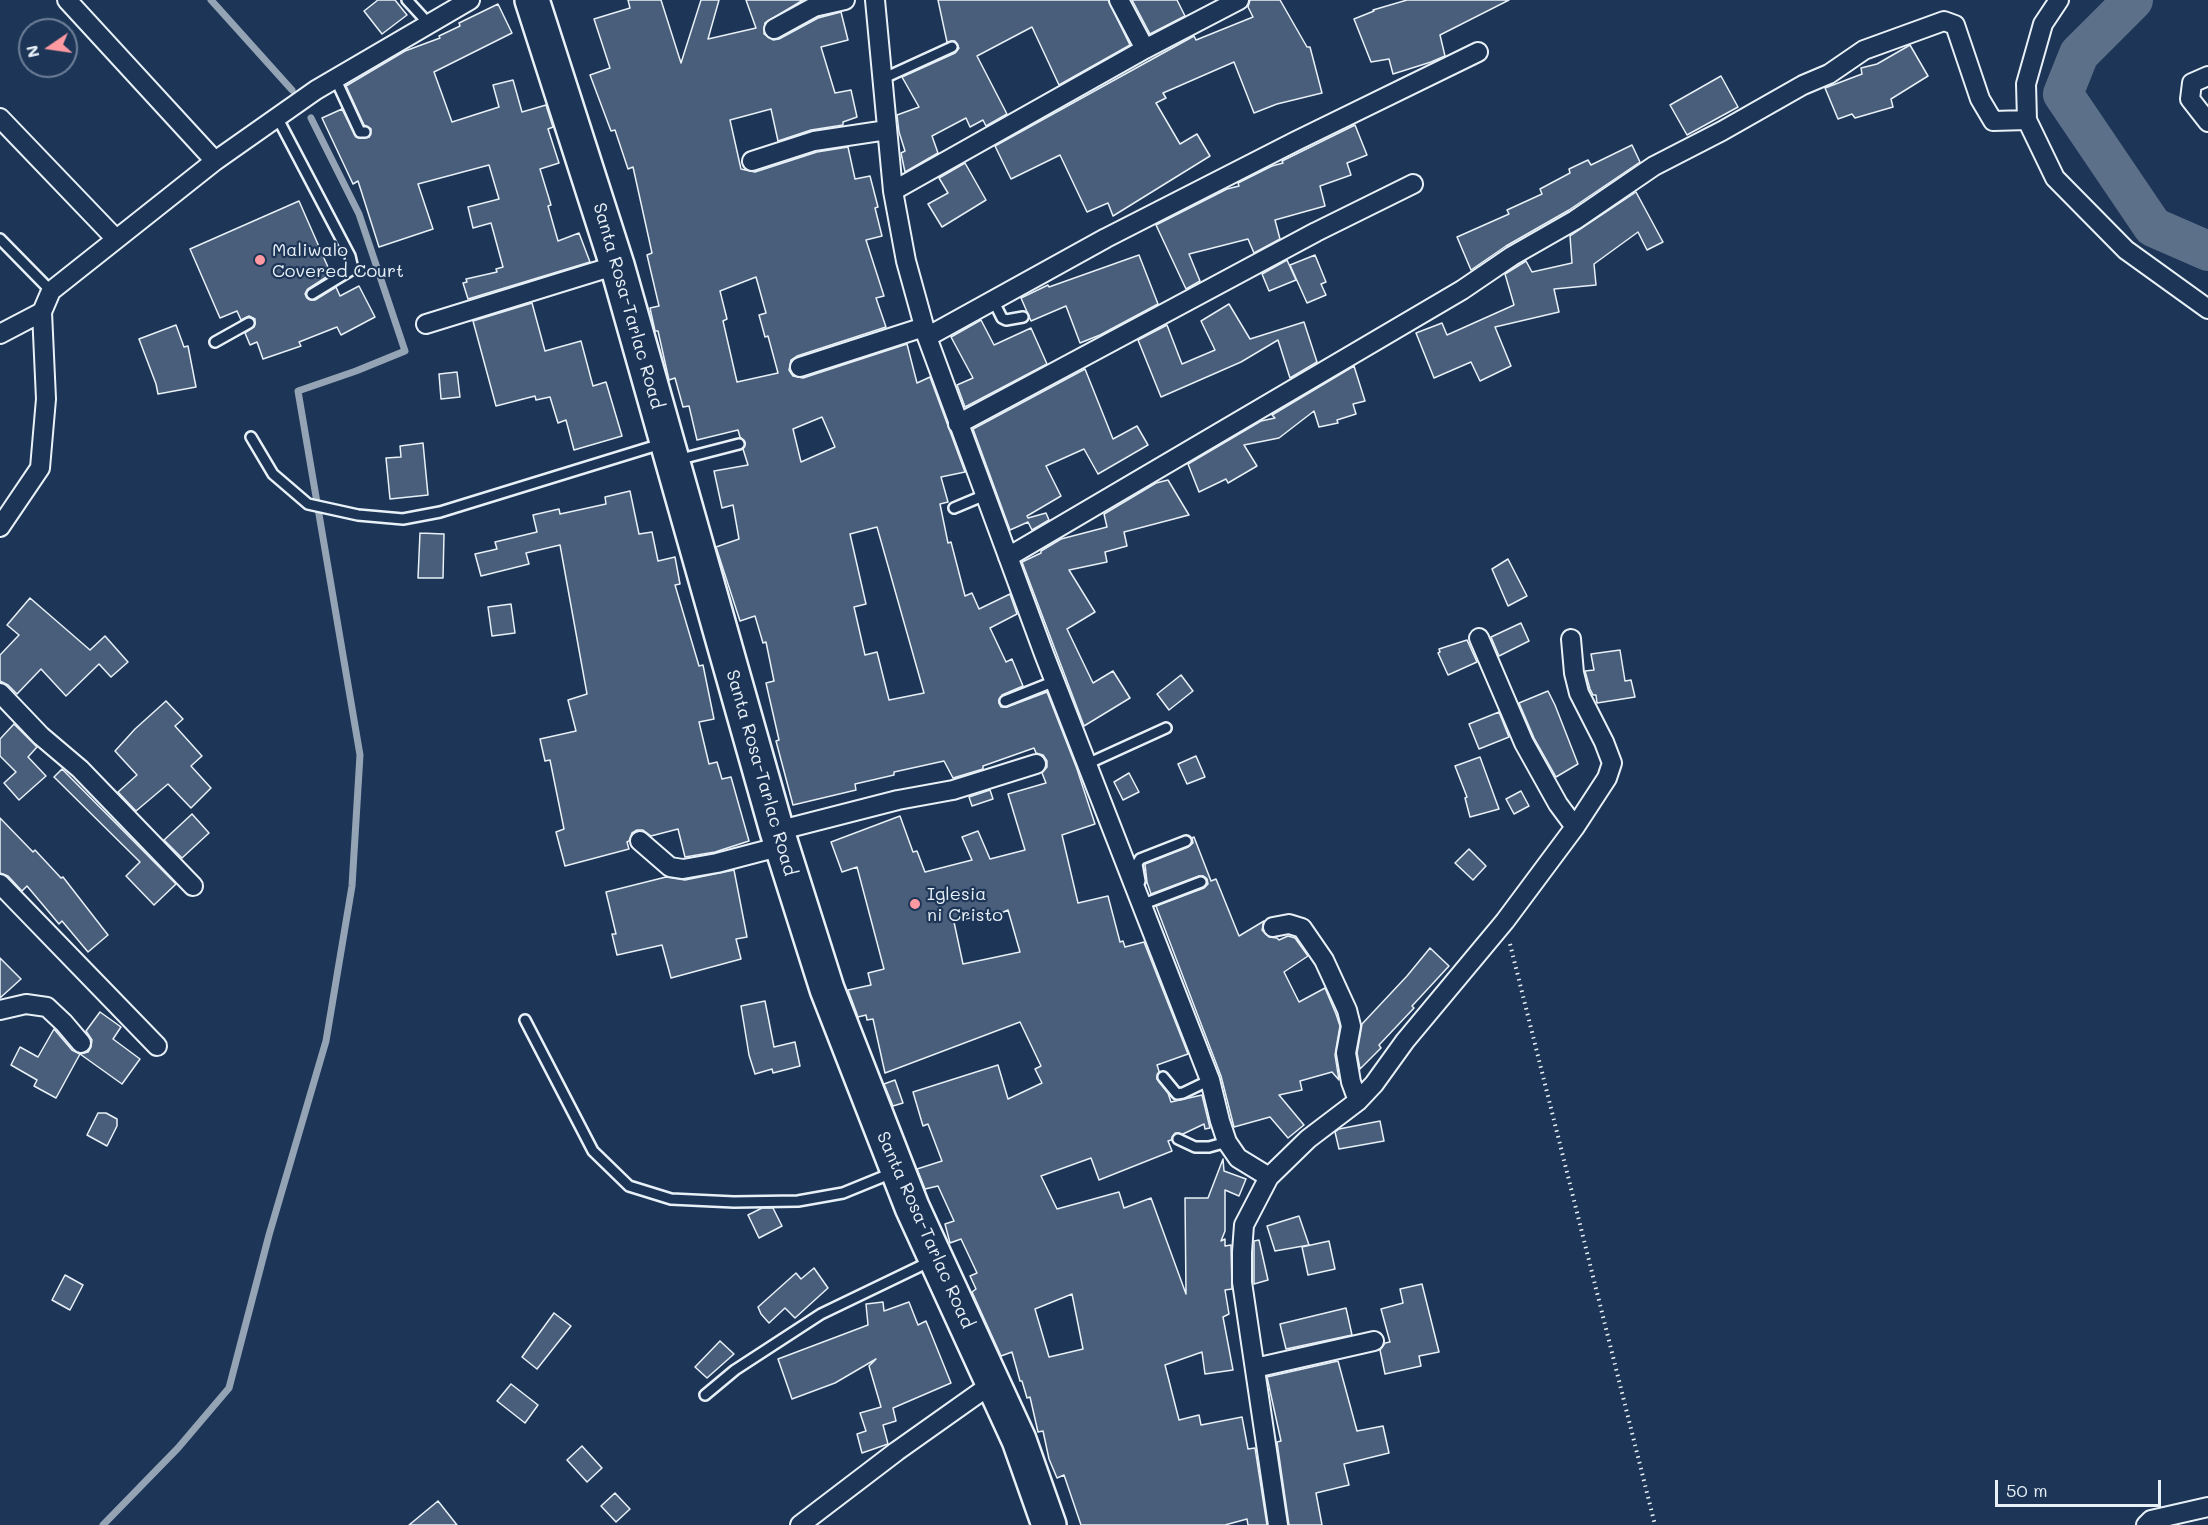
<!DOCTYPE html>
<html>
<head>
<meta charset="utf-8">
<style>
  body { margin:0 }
  #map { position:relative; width:2208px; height:1525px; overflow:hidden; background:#1d3557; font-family:Mali,sans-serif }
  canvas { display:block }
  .north { position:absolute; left:18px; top:18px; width:60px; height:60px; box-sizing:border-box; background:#1d3557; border:2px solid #6e8097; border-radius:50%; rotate:257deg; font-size:16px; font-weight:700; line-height:24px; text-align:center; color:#e8f1f8 }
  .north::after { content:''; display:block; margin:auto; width:21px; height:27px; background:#ff9aa2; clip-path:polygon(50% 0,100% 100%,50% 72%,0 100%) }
  .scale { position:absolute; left:1995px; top:1480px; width:166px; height:27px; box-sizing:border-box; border:3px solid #e8f1f8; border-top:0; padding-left:8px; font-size:18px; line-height:21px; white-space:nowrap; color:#e8f1f8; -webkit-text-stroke:4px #1d3557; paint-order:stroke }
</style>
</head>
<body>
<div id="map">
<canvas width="2208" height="1525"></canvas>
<div class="north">N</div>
<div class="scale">50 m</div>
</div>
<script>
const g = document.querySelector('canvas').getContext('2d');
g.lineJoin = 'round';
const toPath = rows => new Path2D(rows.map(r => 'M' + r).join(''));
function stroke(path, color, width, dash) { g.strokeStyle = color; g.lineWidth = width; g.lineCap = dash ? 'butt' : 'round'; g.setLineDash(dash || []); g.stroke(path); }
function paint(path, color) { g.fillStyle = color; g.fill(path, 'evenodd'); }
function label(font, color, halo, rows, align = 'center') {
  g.font = font + ' Mali,sans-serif'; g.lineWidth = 4.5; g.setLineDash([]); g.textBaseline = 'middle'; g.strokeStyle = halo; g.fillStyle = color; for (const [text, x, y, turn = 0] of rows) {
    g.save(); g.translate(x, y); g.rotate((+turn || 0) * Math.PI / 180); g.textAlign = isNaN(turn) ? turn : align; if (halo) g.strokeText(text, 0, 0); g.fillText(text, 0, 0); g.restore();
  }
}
stroke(toPath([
  [211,0,292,90],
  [103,1525,178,1448,229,1388,269,1235,326,1041,352,886,360,755,298,391,356,371,405,351,359,214,311,118]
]), '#95a4b5', 7);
stroke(toPath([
  [2133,0,2079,54,2063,94,2153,227,2208,251]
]), '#5d7089', 40);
const building = toPath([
  [378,0,395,0,407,15,382,34,364,11,378,0],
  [628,0,661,0,681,63,701,0,719,0,708,39,756,28,746,0,803,0,765,23,764,34,773,40,779,39,818,18,841,12,848,40,821,47,835,93,851,90,857,117,843,122,843,125,811,130,778,141,771,109,730,120,741,169,755,172,817,152,848,147,855,179,870,176,878,207,875,208,882,236,866,240,884,296,876,298,886,327,797,356,791,360,789,370,793,376,803,378,907,344,917,383,930,377,965,472,941,477,948,502,940,504,948,543,951,542,965,596,972,593,979,609,1010,594,1017,614,990,628,1006,662,1012,659,1023,686,1002,695,999,703,1001,707,1007,707,1047,692,1077,769,1095,824,1062,835,1078,903,1108,896,1120,942,1123,941,1125,947,1144,942,1188,1054,1157,1065,1159,1071,1157,1079,1168,1093,1171,1102,1202,1095,1210,1128,1205,1129,1204,1124,1183,1134,1175,1133,1171,1140,1168,1141,1172,1151,1099,1180,1091,1158,1041,1176,1057,1209,1119,1192,1124,1208,1151,1198,1186,1294,1185,1198,1208,1198,1223,1159,1224,1171,1246,1179,1239,1196,1225,1190,1225,1231,1221,1241,1225,1239,1225,1246,1231,1245,1232,1289,1225,1290,1229,1314,1223,1317,1233,1370,1205,1374,1202,1352,1165,1365,1179,1420,1199,1415,1201,1425,1242,1417,1248,1449,1255,1448,1267,1525,1248,1525,1247,1519,1225,1525,1081,1525,1064,1475,1057,1478,1049,1459,1043,1431,1038,1432,1030,1397,1027,1398,1022,1381,1020,1381,1012,1352,1001,1356,972,1292,976,1289,970,1276,977,1273,961,1239,950,1243,945,1224,954,1221,938,1186,925,1189,917,1169,942,1161,928,1124,923,1126,913,1092,998,1065,1008,1099,1042,1083,1035,1069,1041,1066,1020,1022,885,1073,873,1019,867,1020,866,1015,858,1017,848,990,871,985,868,973,884,969,857,867,842,872,831,842,900,816,913,852,917,851,925,872,972,860,962,837,978,831,990,859,1025,850,1008,794,1046,783,1042,773,1047,767,1047,761,1043,755,1036,753,1034,748,983,766,983,769,953,778,944,761,894,772,894,775,855,784,856,790,793,805,776,741,779,740,766,683,774,681,766,642,763,643,755,616,740,621,716,547,739,539,733,505,722,508,714,471,748,465,743,449,745,442,740,437,738,430,697,440,689,406,683,407,675,378,669,380,658,331,655,331,650,308,659,306,647,255,652,253,633,167,628,169,615,130,611,131,590,75,610,68,594,19,630,8,628,0],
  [756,277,766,313,759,315,765,337,768,336,778,373,737,382,723,321,727,319,720,291,756,277],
  [822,417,835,447,801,462,793,429,822,417],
  [877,527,924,693,889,700,877,652,865,655,854,607,866,604,850,534,877,527],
  [1008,910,1020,952,963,964,954,922,989,913,990,918,1008,910],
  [1072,1294,1083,1349,1049,1357,1035,1309,1072,1294],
  [938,0,1108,0,1130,45,1059,85,1032,27,977,56,1007,114,986,126,983,120,970,127,966,118,932,136,938,153,905,172,901,153,905,151,899,132,897,115,919,107,902,77,955,53,959,48,955,41,947,42,938,0],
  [1132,0,1177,0,1185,16,1150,34,1132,0],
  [1250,0,1280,0,1307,47,1310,47,1322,93,1277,104,1254,113,1234,62,1163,93,1166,98,1156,103,1180,144,1197,134,1210,156,1113,216,1108,203,1087,212,1060,155,1011,179,995,146,1194,36,1196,40,1253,17,1248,7,1250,0],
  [1407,0,1509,0,1440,35,1445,56,1431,62,1393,74,1389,59,1371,62,1354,19,1374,11,1373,10,1407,0],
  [498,4,512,33,434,72,452,122,499,107,493,85,513,80,522,112,546,105,553,127,548,129,559,163,540,169,551,205,548,206,558,241,579,233,590,262,468,299,463,283,467,282,466,279,497,272,496,269,503,267,491,223,473,228,468,207,499,199,489,165,418,184,433,229,379,247,358,181,353,184,322,118,342,109,356,137,369,137,371,129,364,125,346,86,405,51,440,38,439,36,460,26,459,23,498,4],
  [1910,45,1928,76,1891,99,1893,107,1855,118,1852,114,1838,119,1825,88,1862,74,1861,68,1877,64,1910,45],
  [1721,76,1738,107,1687,135,1670,105,1721,76],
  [1355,125,1367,155,1347,163,1351,175,1320,186,1325,206,1275,220,1280,239,1254,253,1248,239,1189,254,1200,281,1186,289,1156,225,1227,189,1239,186,1238,183,1272,166,1283,163,1282,161,1355,125],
  [1632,145,1640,162,1569,210,1506,246,1471,270,1457,237,1509,214,1507,210,1542,194,1540,189,1570,173,1569,169,1588,160,1591,165,1632,145],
  [965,163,986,200,942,227,928,204,948,193,939,178,965,163],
  [1636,192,1663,242,1647,250,1638,232,1594,264,1596,285,1554,289,1559,312,1495,327,1511,366,1480,381,1471,362,1434,378,1416,333,1442,323,1447,335,1514,305,1505,274,1526,261,1532,272,1572,263,1570,236,1636,192],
  [299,201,331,274,308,289,305,294,307,298,315,300,336,287,340,296,359,286,375,317,341,335,337,327,299,342,301,346,263,359,257,342,250,345,245,333,254,327,255,319,249,316,241,320,237,311,220,318,190,249,299,201],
  [1139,255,1158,304,1100,335,1080,343,1066,306,1031,321,1021,298,1048,285,1049,287,1139,255],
  [1315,255,1326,282,1321,284,1326,295,1307,303,1290,265,1315,255],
  [1287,260,1296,280,1269,291,1262,274,1287,260],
  [532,303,545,351,581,341,593,386,606,382,622,436,574,450,566,420,558,423,550,397,536,400,535,396,496,406,473,321,532,303],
  [1229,304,1250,339,1304,322,1317,362,1290,378,1278,340,1241,362,1161,397,1138,340,1167,325,1182,364,1215,350,1201,321,1229,304],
  [981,320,994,345,1031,328,1047,364,965,407,957,385,973,378,951,337,981,320],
  [176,325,184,347,188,346,196,387,158,394,156,384,139,339,176,325],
  [1354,366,1365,401,1353,404,1356,414,1337,420,1338,423,1319,427,1314,411,1279,438,1244,445,1257,466,1228,483,1226,479,1199,492,1188,464,1261,421,1275,418,1272,415,1354,366],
  [1085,369,1113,439,1137,426,1148,445,1098,474,1084,449,1046,466,1061,496,1027,516,1028,518,1046,513,1049,520,1032,530,1028,522,1010,530,973,429,1085,369],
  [457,372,460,397,441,399,439,374,457,372],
  [423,443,428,495,390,499,386,458,401,457,400,446,423,443],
  [1168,480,1189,515,1124,532,1127,546,1105,552,1107,562,1069,570,1095,612,1067,629,1093,683,1113,671,1130,698,1084,726,1022,562,1041,553,1041,551,1061,539,1107,527,1104,514,1156,483,1168,480],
  [630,491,639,534,652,532,658,561,675,557,680,584,675,585,699,666,703,665,714,719,699,722,709,764,717,762,722,779,731,777,749,841,715,852,685,857,678,829,651,836,643,830,637,830,632,833,629,841,627,842,629,849,565,866,556,832,564,829,550,760,545,761,540,739,576,731,568,700,587,694,560,545,526,553,529,564,481,576,475,554,497,549,495,542,537,532,533,515,559,509,560,514,606,504,605,497,630,491],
  [420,533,444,534,443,578,418,578,420,533],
  [1508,559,1527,596,1508,606,1492,569,1508,559],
  [30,598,90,650,105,636,128,662,111,677,99,664,66,696,41,669,17,694,8,685,0,681,0,655,19,635,7,625,30,598],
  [511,604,515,633,492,636,488,607,511,604],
  [1521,623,1529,641,1499,656,1491,637,1521,623],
  [1467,640,1477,662,1448,675,1438,653,1440,652,1439,649,1467,640],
  [1620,650,1625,681,1631,680,1635,697,1597,703,1596,695,1593,695,1590,689,1585,671,1594,670,1591,654,1620,650],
  [1181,675,1193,691,1169,710,1157,694,1181,675],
  [1548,691,1555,705,1578,764,1556,777,1534,738,1519,703,1548,691],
  [166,701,183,719,175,726,202,756,191,766,211,788,191,808,168,784,136,811,118,792,137,775,115,751,135,729,166,701],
  [1499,712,1509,737,1479,749,1469,724,1499,712],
  [14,724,37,747,28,757,46,776,19,800,4,783,16,772,0,756,0,739,14,724],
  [1196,756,1205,777,1187,784,1178,764,1196,756],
  [1480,757,1499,809,1470,817,1465,798,1467,797,1455,766,1480,757],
  [62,769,176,884,154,905,126,876,140,862,54,777,62,769],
  [1129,773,1139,792,1123,800,1114,782,1129,773],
  [990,790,993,799,972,806,969,797,990,790],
  [1521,791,1529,806,1514,814,1506,799,1521,791],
  [192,814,209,833,182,858,164,840,192,814],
  [0,818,33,852,35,850,61,878,63,877,108,935,88,952,62,921,59,924,27,886,22,891,8,876,0,873,0,818],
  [1194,837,1211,881,1216,879,1239,936,1264,921,1262,930,1269,937,1277,938,1279,940,1288,936,1295,938,1308,956,1284,972,1299,1002,1325,988,1336,1014,1340,1026,1335,1055,1339,1080,1332,1072,1300,1081,1302,1090,1279,1095,1304,1125,1288,1138,1270,1117,1234,1127,1221,1076,1156,906,1204,888,1208,884,1207,879,1203,876,1199,876,1151,894,1147,882,1145,864,1188,847,1193,843,1192,838,1194,837],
  [1469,849,1486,866,1473,880,1455,863,1469,849],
  [734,870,747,937,736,939,741,959,671,978,662,945,617,955,612,934,616,934,606,892,666,877,685,880,734,870],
  [1430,948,1449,966,1412,1006,1414,1008,1379,1045,1381,1048,1360,1069,1357,1053,1362,1024,1407,976,1430,948],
  [0,958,21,979,0,998,0,958],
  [765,1001,774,1047,795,1042,800,1066,773,1073,772,1069,755,1074,749,1055,741,1006,765,1001],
  [100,1012,121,1027,113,1039,140,1059,122,1084,80,1054,88,1052,91,1047,92,1040,86,1031,100,1012],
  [54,1029,72,1050,80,1054,56,1098,34,1086,37,1080,11,1065,20,1047,38,1057,54,1029],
  [895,1080,903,1103,893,1106,884,1084,895,1080],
  [98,1113,106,1113,117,1119,117,1126,107,1146,87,1135,98,1113],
  [1380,1121,1384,1141,1339,1149,1335,1132,1339,1129,1380,1121],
  [762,1208,773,1208,782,1226,759,1238,748,1215,762,1208],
  [1299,1216,1309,1245,1275,1251,1267,1226,1299,1216],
  [1259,1240,1268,1280,1254,1284,1254,1241,1259,1240],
  [1329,1241,1335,1269,1308,1275,1302,1247,1329,1241],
  [814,1268,828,1288,795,1318,785,1308,769,1323,761,1314,758,1307,796,1273,801,1279,814,1268],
  [65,1275,83,1285,70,1310,52,1300,65,1275],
  [1422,1284,1439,1352,1419,1356,1421,1366,1385,1374,1380,1350,1385,1343,1390,1342,1381,1309,1403,1303,1400,1289,1422,1284],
  [883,1302,884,1311,909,1302,918,1325,926,1321,951,1383,893,1408,896,1421,883,1425,888,1444,862,1453,857,1434,866,1431,860,1413,881,1407,869,1366,876,1359,835,1383,792,1399,778,1359,868,1325,866,1304,883,1302],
  [1346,1308,1352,1335,1286,1349,1280,1324,1346,1308],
  [554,1313,571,1326,537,1369,522,1357,554,1313],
  [720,1341,734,1354,707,1378,695,1367,720,1341],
  [1338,1361,1357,1431,1383,1426,1389,1453,1344,1464,1349,1485,1316,1493,1322,1525,1289,1525,1277,1442,1281,1441,1267,1377,1338,1361],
  [511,1384,538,1405,525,1423,497,1401,511,1384],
  [582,1446,602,1468,587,1482,567,1460,582,1446],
  [615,1493,630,1509,616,1522,601,1506,615,1493],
  [438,1501,457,1525,409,1525,438,1501]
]);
paint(building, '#495e7a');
stroke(building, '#e8f1f8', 1.5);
const lane = toPath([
  [407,0,429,24],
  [335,78,360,132,365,132],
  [882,79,952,47],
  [277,117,350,256,353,269,312,294],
  [0,239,51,291],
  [993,300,1002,318,1006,320,1023,317],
  [215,342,249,323],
  [251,437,273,474,308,504,358,515,403,519,440,512,661,444],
  [677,460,739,444],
  [954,508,985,495],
  [1005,701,1055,681],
  [1087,764,1166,728],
  [1133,884,1140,881,1137,864,1140,859,1186,841],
  [1141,905,1201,882],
  [525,1020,593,1151,629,1186,671,1199,734,1202,798,1201,843,1193,892,1173],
  [1163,1077,1177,1094,1183,1093,1210,1080],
  [1178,1139,1195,1147,1209,1147,1227,1142],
  [705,1395,735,1370,821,1314,931,1261]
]);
const street = toPath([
  [67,0,215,161],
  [875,0,893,191,906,261,927,337,1044,654,1210,1080,1220,1121,1227,1142,1238,1158,1269,1177],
  [1119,0,1145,49],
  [774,29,814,7,845,0],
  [2208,76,2192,83,2190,99,2208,122],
  [0,118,116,239],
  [2027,120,2026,84,2043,24,2059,0],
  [752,161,814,141,887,130],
  [893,191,1145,49,1239,0],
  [426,324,617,265],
  [0,334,42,312],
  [927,337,1106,238,1296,141,1478,52],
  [800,367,924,327],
  [958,424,1316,232,1413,184],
  [0,527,40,468,46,399,42,312,51,291,215,161,316,90,470,0],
  [1008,557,1462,290,1512,256,1575,220,1654,166,1722,131,1803,85,1829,74,1864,50,1944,21,1955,25,1980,99,1993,121,2027,120,2055,178,2126,250,2208,309],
  [1479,638,1524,743,1558,804,1575,827],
  [0,693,41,736,80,769,193,886],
  [777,831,898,800,953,790,1036,764],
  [640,841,670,867,683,869,717,863,782,846],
  [0,884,157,1046],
  [1273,927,1289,924,1302,928,1324,960,1347,1010,1351,1026,1346,1053,1351,1082,1358,1101],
  [0,1010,26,1004,47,1007,64,1023,81,1043],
  [1255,1368,1374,1341],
  [800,1525,897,1451,993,1383],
  [1278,1525,1242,1282,1242,1252,1244,1225,1269,1177,1308,1139,1358,1101,1374,1084,1405,1041,1505,921,1575,827,1607,778,1612,763,1604,742,1579,693,1574,673,1571,639],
  [2146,1525,2151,1520,2208,1507]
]);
const highway = toPath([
  [532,0,617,265,777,831,827,989,912,1207,1019,1440,1049,1525]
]);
stroke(lane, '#e8f1f8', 14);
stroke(street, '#e8f1f8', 22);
stroke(highway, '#e8f1f8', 38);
stroke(toPath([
  [1510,944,1655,1525]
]), '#e8f1f8', 4, [1.5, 4.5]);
stroke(lane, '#1d3557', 9);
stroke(street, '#1d3557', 18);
stroke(highway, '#1d3557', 33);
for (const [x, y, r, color] of [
  [260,260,6,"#ff9aa2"],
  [915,904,6,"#ff9aa2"]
]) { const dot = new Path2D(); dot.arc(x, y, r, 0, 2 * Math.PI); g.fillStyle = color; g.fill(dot); stroke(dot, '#1d3557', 2); }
label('18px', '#e8f1f8', '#1d3557', [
  ["Maliwalo",272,250],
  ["Covered Court",272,271],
  ["Iglesia",927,894],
  ["ni Cristo",927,915]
], 'left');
label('18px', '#e8f1f8', '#1d3557', [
  ["Santa Rosa-Tarlac Road",628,306,74],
  ["Santa Rosa-Tarlac Road",761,773,74],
  ["Santa Rosa-Tarlac Road",925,1230,66]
]);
</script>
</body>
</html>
